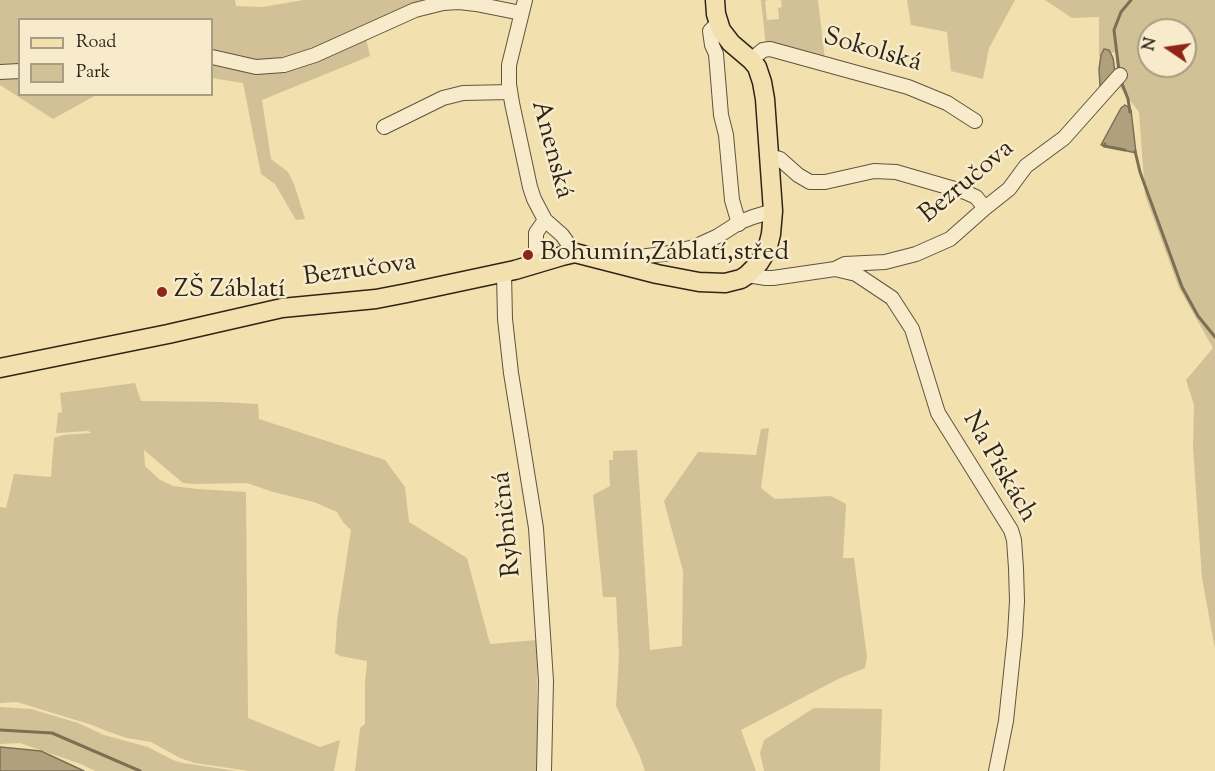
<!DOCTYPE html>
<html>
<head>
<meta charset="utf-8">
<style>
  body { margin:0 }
  #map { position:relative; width:1215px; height:771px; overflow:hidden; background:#f3e0af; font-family:"Sorts Mill Goudy",serif }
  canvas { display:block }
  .legend { position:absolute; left:18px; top:18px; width:195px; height:78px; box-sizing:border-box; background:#f7ebcb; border:2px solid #a79c84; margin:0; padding:8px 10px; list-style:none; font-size:18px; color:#2e2519 }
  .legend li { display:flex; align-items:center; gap:12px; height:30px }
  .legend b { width:30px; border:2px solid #a79c84 }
  .north { position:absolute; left:1137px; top:18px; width:60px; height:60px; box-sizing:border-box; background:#f7ebcb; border:2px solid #a79c84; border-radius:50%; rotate:283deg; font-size:16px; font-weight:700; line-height:24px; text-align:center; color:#2e2519 }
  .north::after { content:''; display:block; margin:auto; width:21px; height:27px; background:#8f2418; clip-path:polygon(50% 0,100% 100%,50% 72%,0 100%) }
</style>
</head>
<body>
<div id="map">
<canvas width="1215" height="771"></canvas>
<ul class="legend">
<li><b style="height:8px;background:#f3e0af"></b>Road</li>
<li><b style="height:16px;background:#d2c096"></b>Park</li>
</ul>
<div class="north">N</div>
</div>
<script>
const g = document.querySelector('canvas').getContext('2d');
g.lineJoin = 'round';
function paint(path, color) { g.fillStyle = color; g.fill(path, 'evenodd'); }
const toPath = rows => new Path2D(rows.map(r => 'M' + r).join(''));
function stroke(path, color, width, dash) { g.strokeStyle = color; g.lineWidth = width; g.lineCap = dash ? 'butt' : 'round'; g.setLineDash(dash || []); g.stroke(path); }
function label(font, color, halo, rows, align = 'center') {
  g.font = font + ' "Sorts Mill Goudy",serif'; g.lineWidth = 5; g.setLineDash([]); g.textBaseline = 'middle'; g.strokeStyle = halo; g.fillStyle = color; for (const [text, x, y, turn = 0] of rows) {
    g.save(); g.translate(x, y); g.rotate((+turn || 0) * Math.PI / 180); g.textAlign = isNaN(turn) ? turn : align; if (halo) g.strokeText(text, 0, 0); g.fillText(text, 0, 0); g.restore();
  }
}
paint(toPath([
  [0,0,235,0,236,6,263,7,303,0,436,0,430,0,363,25,370,56,262,100,271,159,288,172,294,184,305,219,296,220,275,184,261,174,243,83,212,78,212,20,20,20,20,94,96,95,53,119,0,85],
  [761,0,768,0,765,1,767,20,779,19,778,8,782,7,781,0,818,0,825,60,766,47],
  [907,0,1015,0,989,48,983,79,951,71,947,32,911,25],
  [1045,0,1215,0,1215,649,1202,578,1193,447,1194,405,1186,380,1213,348,1179,288,1145,195,1139,112,1119,86,1120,77,1115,52,1099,56,1099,17,1072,18],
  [1149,30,1185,30,1185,66,1149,66],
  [135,383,141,401,222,402,258,404,259,419,385,460,405,487,409,522,467,558,490,644,537,640,537,771,355,771,360,728,365,724,365,684,367,661,340,656,335,653,337,621,351,530,343,522,337,512,314,502,273,492,247,483,194,484,183,483,144,450,145,466,160,480,173,486,197,489,246,492,248,718,320,747,340,740,334,771,249,771,195,763,180,758,151,742,127,738,109,732,92,725,17,702,0,703,0,507,6,508,14,474,51,477,54,438,63,435,92,433,88,431,56,433,58,413,62,412,60,393],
  [769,428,761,488,775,499,831,496,846,504,843,558,854,558,867,657,865,668,838,679,741,730,756,771,645,771,639,754,616,706,619,656,616,597,603,597,593,495,610,486,609,460,613,460,613,451,637,450,650,650,682,646,683,571,664,501,698,452,756,455,761,429],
  [0,707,31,709,78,723,104,735,148,747,173,760,183,763,237,771,95,771,81,764,20,743,0,744],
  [814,708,882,709,880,771,764,771,760,753,764,740]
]), '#d2c096');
const water = toPath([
  [1104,49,1109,50,1113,58,1115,72,1102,87,1100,86,1099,69,1101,55,1104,49],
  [1125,105,1128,107,1131,110,1136,153,1101,145,1121,108,1125,105],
  [0,747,41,751,84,771,0,771,0,747]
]);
paint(water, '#b0a07c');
stroke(water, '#7c6f54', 1.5);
stroke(toPath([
  [1119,71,1114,30,1121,12,1131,0],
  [1121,81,1128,99,1130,112],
  [1105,144,1104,146,1125,150],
  [1135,151,1140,172,1182,287,1198,316,1215,337],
  [0,730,52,733,140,771]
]), '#7c6f54', 3);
const minor = toPath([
  [525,0,509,65,509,84,512,103,530,187,534,199,545,220,562,235,575,253],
  [718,23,710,31,712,45,716,54,721,115,726,135,732,200,739,224],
  [212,57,256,67,284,65,315,55,415,10,443,3,459,2,476,4,521,13],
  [751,60,763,50,770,49,908,87,947,103,975,121],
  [0,72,20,71],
  [384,127,443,98,463,93,510,92],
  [769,156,780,159,798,175,810,182,825,182,874,171,896,172,965,192,976,197,985,208],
  [539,262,536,248,536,233,545,220],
  [617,263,632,258,670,253,694,247,718,236,740,222,753,217,773,211],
  [835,269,856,274,892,298,912,329,938,413,1011,530,1014,540,1016,568,1017,601,1015,635,1006,721,996,771],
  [504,273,505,319,511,373,536,528,546,681,544,771],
  [747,275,766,278,773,278,835,269,845,264,885,262,916,254,950,239,985,208,1009,189,1026,166,1064,138,1120,75]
]);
const major = toPath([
  [0,368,168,334,282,308,376,299,407,293,515,270,562,256,575,253,657,274,699,282,725,283,741,279,747,275,759,263,767,250,771,234,773,211,765,99,762,82,757,67,751,60,731,43,721,30,716,14,715,0]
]);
stroke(minor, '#5f543e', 16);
stroke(major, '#2e2519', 21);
stroke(minor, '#f7ebcb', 14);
stroke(major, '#f3e0af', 18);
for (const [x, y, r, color] of [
  [528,255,6,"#8f2418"],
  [162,292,6,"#8f2418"]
]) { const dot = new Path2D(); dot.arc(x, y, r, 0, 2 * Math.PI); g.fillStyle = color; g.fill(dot); stroke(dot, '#f7ebcb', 2); }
label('26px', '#2e2519', '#f7ebcb', [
  ["Sokolská",872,52,16],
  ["Anenská",550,150,75],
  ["Bezručova",968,183,-40],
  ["Bezručova",360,272,-8],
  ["Na Pískách",998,468,60],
  ["Rybničná",509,524,-96]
]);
label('26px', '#2e2519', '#f7ebcb', [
  ["Bohumín,Záblatí,střed",540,255],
  ["ZŠ Záblatí",174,292]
], 'left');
</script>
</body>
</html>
